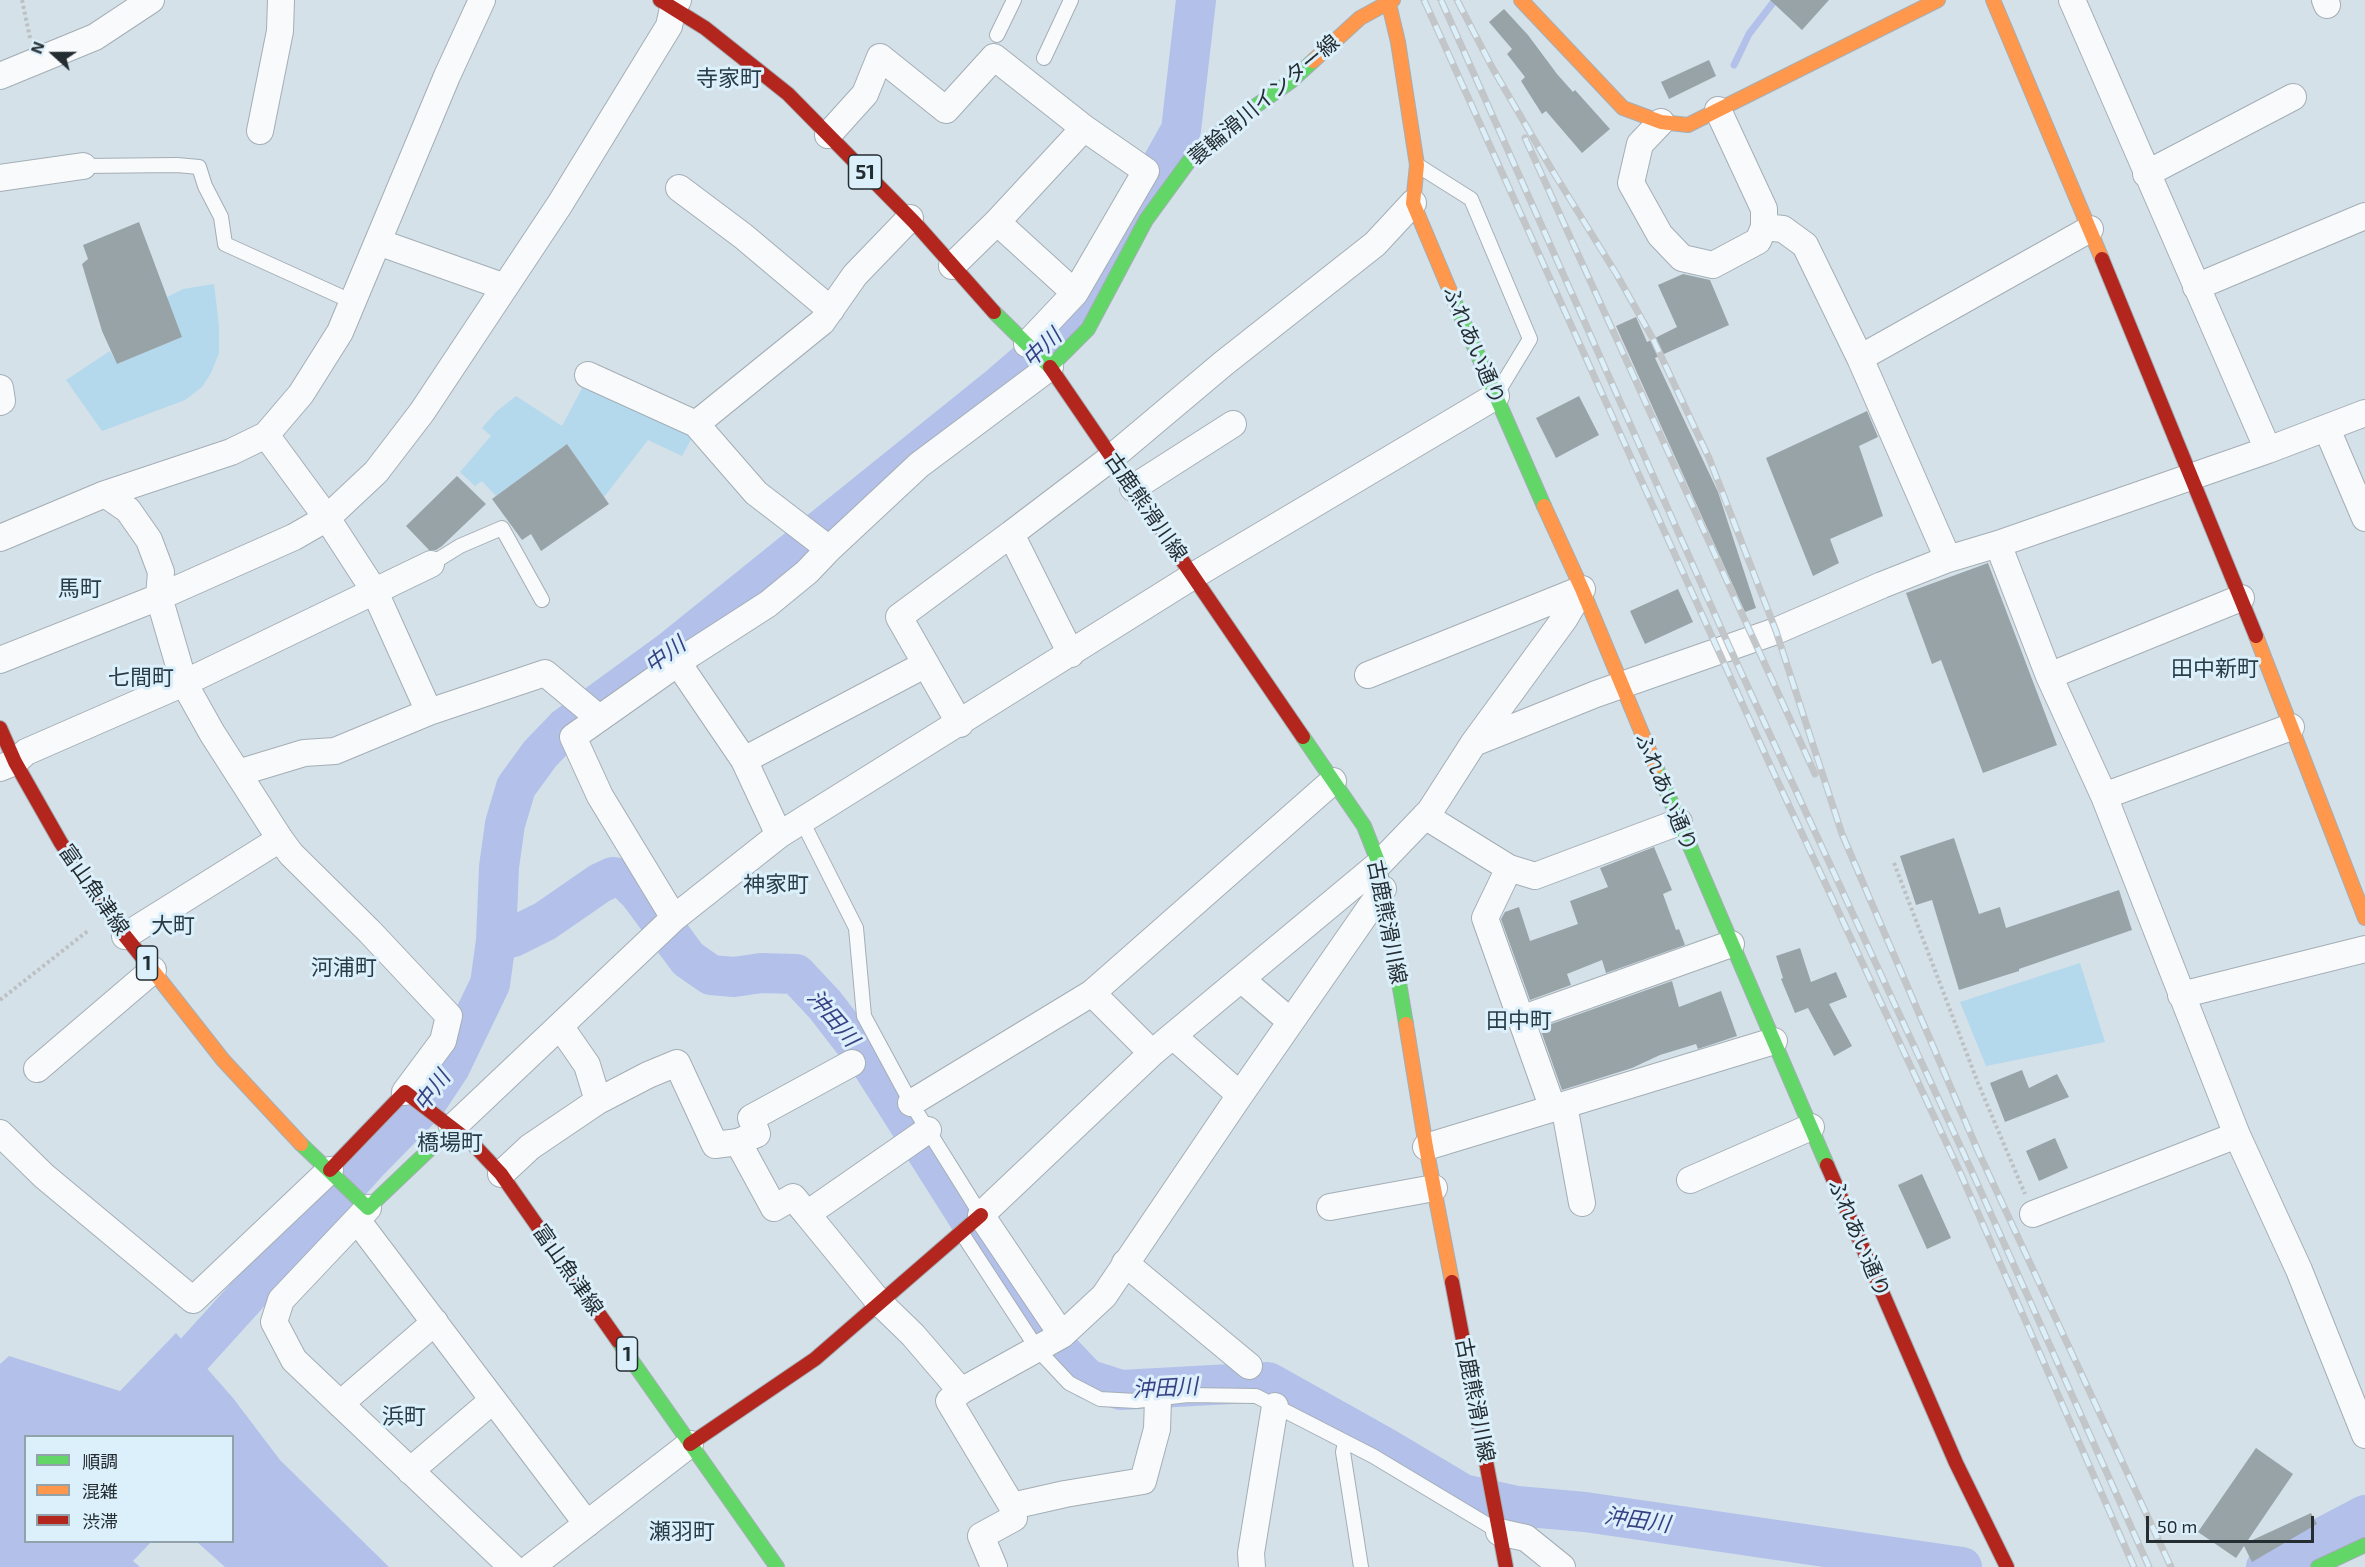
<!DOCTYPE html>
<html>
<head>
<meta charset="utf-8">
<style>
  body { margin:0 }
  #map { position:relative; width:2365px; height:1567px; overflow:hidden; background:#d4e1e9; font-family:"Exo 2","Noto Sans JP",sans-serif }
  canvas { display:block }
  .legend { position:absolute; left:24px; top:1435px; width:210px; height:108px; box-sizing:border-box; background:#dcf0fb; border:2px solid #92a2ab; margin:0; padding:8px 10px; list-style:none; font-size:18px; color:#242d32 }
  .legend li { display:flex; align-items:center; gap:12px; height:30px }
  .legend b { width:30px; border:2px solid #92a2ab }
  .north { position:absolute; left:24px; top:24px; width:60px; height:60px; -webkit-text-stroke:4px #dcf0fb; paint-order:stroke; rotate:291deg; font-size:16px; font-weight:700; line-height:24px; text-align:center; color:#242d32 }
  .north::after { content:''; display:block; margin:auto; width:21px; height:27px; background:#242d32; clip-path:polygon(50% 0,100% 100%,50% 72%,0 100%) }
  .scale { position:absolute; left:2146px; top:1516px; width:168px; height:27px; box-sizing:border-box; border:3px solid #242d32; border-top:0; padding-left:8px; font-size:18px; line-height:21px; white-space:nowrap; color:#242d32; -webkit-text-stroke:4px #dcf0fb; paint-order:stroke }
</style>
</head>
<body>
<div id="map">
<canvas width="2365" height="1567"></canvas>
<ul class="legend">
<li><b style="height:8px;background:#63d668"></b>順調</li>
<li><b style="height:8px;background:#ff974d"></b>混雑</li>
<li><b style="height:8px;background:#b3261e"></b>渋滞</li>
</ul>
<div class="north">N</div>
<div class="scale">50 m</div>
</div>
<script>
const g = document.querySelector('canvas').getContext('2d');
g.lineJoin = 'round';
function paint(path, color) { g.fillStyle = color; g.fill(path, 'evenodd'); }
const toPath = rows => new Path2D(rows.map(r => 'M' + r).join(''));
function stroke(path, color, width, dash) { g.strokeStyle = color; g.lineWidth = width; g.lineCap = dash ? 'butt' : 'round'; g.setLineDash(dash || []); g.stroke(path); }
function label(font, color, halo, rows, align = 'center') {
  g.font = font + ' "Exo 2","Noto Sans JP",sans-serif'; g.lineWidth = 6; g.setLineDash([]); g.textBaseline = 'middle'; g.strokeStyle = halo; g.fillStyle = color; for (const [text, x, y, turn = 0] of rows) {
    g.save(); g.translate(x, y); g.rotate((+turn || 0) * Math.PI / 180); g.textAlign = isNaN(turn) ? turn : align; if (halo) g.strokeText(text, 0, 0); g.fillText(text, 0, 0); g.restore();
  }
}
paint(toPath([
  [214,284,219,326,219,353,211,373,202,387,185,400,102,431,66,380,110,351,117,364,182,337,167,297,183,289],
  [587,379,694,434,682,456,648,440,604,497,567,444,496,496,482,481,475,486,460,472,491,436,482,428,497,411,516,396,562,426],
  [2080,963,2105,1042,1986,1066,1960,1002]
]), '#b4d8ec');
paint(toPath([
  [176,1333,233,1398,280,1460,389,1567,0,1567,0,1364,9,1356,120,1391],
  [26,1436,232,1436,232,1542,26,1542]
]), '#b3c0ea');
paint(toPath([
  [151,1542,197,1542,225,1567,140,1567,133,1561]
]), '#d4e1e9');
stroke(toPath([
  [1734,65,1749,34,1775,0]
]), '#b3c0ea', 7);
stroke(toPath([
  [496,941,513,937,545,921,600,883,613,877,625,879,639,893,688,959,711,975,734,977,761,973,796,974,825,1005,873,1067,980,1236,1047,1337,1087,1379,1121,1390,1268,1382,1384,1447,1463,1494,1517,1506,1585,1512,1962,1567],
  [194,1354,368,1162,427,1102,450,1067,490,984,496,941,499,867,505,824,516,787,540,754,565,728,668,653,1002,384,1046,346,1081,308,1181,130,1196,0],
  [2266,1567,2365,1515]
]), '#b3c0ea', 40);
paint(toPath([
  [1770,0,1829,0,1802,30],
  [1504,9,1528,35,1557,74,1573,92,1575,90,1610,129,1582,153,1546,111,1542,114,1521,81,1525,77,1507,54,1512,49,1489,22],
  [1709,60,1716,76,1669,99,1661,82],
  [139,222,182,337,117,364,102,331,82,264,88,259,83,245],
  [1683,274,1710,280,1729,325,1655,358,1718,492,1756,608,1745,612,1616,326,1636,317,1647,342,1677,327,1658,285],
  [1579,396,1599,435,1556,458,1536,418],
  [1867,411,1878,437,1859,446,1883,516,1830,539,1839,563,1813,576,1766,458],
  [567,444,609,504,541,551,531,534,522,540,492,499],
  [457,476,486,504,442,546,436,550,429,550,406,526],
  [1988,563,2057,745,1983,773,1941,660,1932,664,1906,593],
  [1678,589,1693,622,1645,644,1630,611],
  [1954,838,1979,914,2000,907,2006,928,2119,890,2132,930,2019,969,2019,971,1959,990,1932,900,1916,905,1900,856],
  [1654,847,1672,890,1663,894,1676,930,1679,929,1685,945,1606,973,1602,960,1567,974,1571,985,1530,1000,1501,919,1505,912,1519,907,1530,941,1578,924,1570,901,1608,887,1600,868],
  [1800,948,1811,982,1836,972,1847,997,1829,1004,1852,1046,1834,1056,1808,1008,1795,1013,1781,979,1783,978,1776,956],
  [1672,981,1679,1007,1721,991,1737,1036,1698,1049,1696,1044,1660,1055,1632,1068,1562,1090,1540,1028],
  [2022,1070,2029,1088,2057,1074,2069,1097,2005,1122,1990,1083],
  [2055,1138,2068,1168,2039,1181,2026,1151],
  [1922,1174,1951,1238,1927,1249,1898,1185],
  [2256,1448,2293,1474,2246,1543,2311,1513,2317,1524,2252,1562,2244,1546,2236,1558,2198,1532]
]), '#98a3a8');
const lane = toPath([
  [997,35,1014,0],
  [1044,58,1071,0],
  [1417,165,1471,199,1530,339,1496,395],
  [83,166,177,165,199,167,205,186,221,217,225,244,353,302],
  [431,564,460,546,502,528,542,600],
  [802,821,856,928,864,1016,911,1103,981,1215],
  [961,1232,1038,1350,1069,1383,1100,1399,1136,1401,1188,1395,1256,1396,1373,1456,1498,1531],
  [1345,1442,1343,1452,1361,1567]
]);
const street = toPath([
  [2072,0,2268,450],
  [2325,0,2327,5],
  [0,76,95,37,151,0],
  [1661,122,1640,144,1631,183,1660,235,1682,258,1713,265,1758,241,1764,227,1764,209,1718,110],
  [260,131,280,31,281,0],
  [828,135,865,94,880,57,946,110,994,57,1084,128],
  [2146,174,2293,97],
  [0,178,83,166],
  [679,188,743,236,831,310],
  [997,222,1084,128,1146,171,1075,293],
  [1764,227,1783,229,1805,245,1860,358,1948,559],
  [378,242,505,287],
  [952,266,997,222,1075,293,1027,344],
  [2196,287,2365,216],
  [1860,358,2090,229],
  [588,375,696,424],
  [0,388,2,401,0,402],
  [2327,429,2365,518],
  [266,435,327,518,375,592,429,712],
  [1133,488,1233,424],
  [105,494,128,510,149,540,161,572,159,597,184,683,212,733,280,839,291,854,370,932,449,1016,443,1041,405,1092],
  [1011,534,1111,458,1224,363,1375,244,1413,203],
  [0,538,105,494,231,452,266,435,301,394,340,332,447,76,482,0],
  [1998,544,2049,676,2104,796,2237,1135,2299,1270,2365,1435],
  [829,549,756,493,696,424,822,322,855,275,910,218],
  [0,660,159,597,294,537,327,518,376,472,422,412,560,204,669,26,673,8,678,0],
  [678,663,744,760],
  [1368,675,1582,589],
  [2049,676,2241,598],
  [960,724,899,617,1011,534,1071,654],
  [1474,743,1596,694,1776,631,1882,585,1948,559,1998,544,2268,450,2365,413],
  [0,768,15,762,26,752,184,683,431,564],
  [238,773,304,753,335,751,429,712,545,673,599,718],
  [2104,796,2291,727],
  [1425,816,1509,868,1535,876,1679,822],
  [779,835,744,760,926,664],
  [1509,868,1485,918,1553,1109],
  [674,918,600,796,573,737,692,653,768,604,807,572,829,549,919,465,1050,367],
  [125,936,280,839],
  [1241,979,1290,1021],
  [1092,993,1152,1053],
  [2181,995,2365,949],
  [1521,1019,1731,944],
  [560,1026,587,1065,598,1101,648,1075,677,1063,715,1145,738,1142,774,1208,793,1197,807,1214],
  [37,1069,153,970],
  [1240,1095,1383,889],
  [911,1103,1092,993,1333,781],
  [1564,1105,1582,1203],
  [452,1128,674,918,779,835,1193,576,1496,396],
  [928,1130,807,1214,879,1302,913,1335,961,1391],
  [0,1133,44,1176,193,1300,330,1170],
  [738,1142,757,1134,751,1118,852,1063],
  [1426,1147,1774,1041],
  [501,1174,530,1147,598,1101],
  [1690,1180,1811,1127],
  [1330,1207,1434,1188],
  [368,1208,281,1300,274,1322,294,1360,512,1567],
  [2033,1214,2237,1135],
  [357,1220,587,1524],
  [1125,1263,1249,1366],
  [1062,1335,981,1215,1152,1053,1379,864,1430,811,1473,744,1565,618,1582,589],
  [340,1404,435,1322],
  [410,1471,493,1400],
  [1012,1506,949,1401,961,1391,1062,1335,1104,1296,1240,1095,1173,1036],
  [1499,1532,1526,1538,1562,1567],
  [531,1567,690,1444],
  [994,1567,981,1536,1014,1518,1012,1506,1065,1494,1143,1481,1157,1429,1158,1399],
  [1252,1567,1251,1553,1275,1406]
]);
const fast = toPath([
  [1453,298,1544,506],
  [994,312,1050,367,1088,329,1146,220,1192,157,1234,121,1290,82,1313,61],
  [1303,737,1364,826,1379,864,1406,1024],
  [1656,767,1827,1165],
  [301,1144,368,1208,452,1128],
  [618,1341,777,1567],
  [2318,1567,2365,1545]
]);
const slow = toPath([
  [1388,0,1398,42,1417,165,1413,203,1453,298],
  [1521,0,1623,108,1661,122,1688,125,1938,0],
  [1993,0,2102,259],
  [1313,61,1360,18,1393,0],
  [1544,506,1582,589,1656,767],
  [2256,636,2365,918],
  [150,967,223,1060,301,1144],
  [1406,1024,1426,1147,1452,1282]
]);
const jam = toPath([
  [660,0,705,28,788,94,915,223,994,312],
  [2102,259,2256,636],
  [1050,367,1303,737],
  [0,728,15,762,61,843,125,936,150,967],
  [1827,1165,1956,1463,2007,1567],
  [330,1170,405,1092,473,1144,501,1174,618,1341],
  [1452,1282,1506,1567],
  [690,1444,815,1359,981,1215]
]);
stroke(lane, '#a4aeb5', 16);
stroke(street, '#a4aeb5', 28);
stroke(fast, '#a4aeb5', 16);
stroke(slow, '#a4aeb5', 16);
stroke(jam, '#a4aeb5', 16);
stroke(toPath([
  [22,0,30,38],
  [1894,863,1978,1083,2025,1194],
  [0,1000,89,930]
]), '#bdc0c2', 4, [3, 3]);
stroke(lane, '#f9fafc', 14);
stroke(street, '#f9fafc', 26);
stroke(fast, '#63d668', 14);
stroke(slow, '#ff974d', 14);
stroke(jam, '#b3261e', 14);
const rail = toPath([
  [1424,0,1771,767,1959,1170,2134,1567],
  [1441,0,1729,646,1969,1165,2149,1567],
  [1457,0,1493,69,1552,170,1617,275,1653,339,1709,458,1776,631,1842,834,1978,1151,2171,1567],
  [1525,138,1815,774]
]);
stroke(rail, '#c2c6c8', 7);
stroke(rail, '#dcf0fb', 4.5, [14]);
for (const [x, y, w] of [
  [865,172,33],
  [147,963,21],
  [627,1354,21]
]) { const box = new Path2D(); box.roundRect(x - w / 2, y - 17, w, 34, 4.5); g.fillStyle = '#dcf0fb'; g.fill(box); stroke(box, '#242d32', 1.5); }
label('bold 20px', '#242d32', null, [
  ["51",865,172],
  ["1",147,963],
  ["1",627,1354]
]);
label('21px', '#242d32', '#dcf0fb', [
  ["蓑輪滑川インター線",1264,100,-40],
  ["ふれあい通り",1474,345,67],
  ["古鹿熊滑川線",1146,507,55],
  ["ふれあい通り",1666,792,67],
  ["富山魚津線",94,890,55],
  ["古鹿熊滑川線",1387,922,79],
  ["ふれあい通り",1859,1238,67],
  ["富山魚津線",568,1270,55],
  ["古鹿熊滑川線",1475,1400,79]
]);
label('22px', '#283c47', '#dcf0fb', [
  ["寺家町",729,79],
  ["馬町",80,589],
  ["田中新町",2215,669],
  ["七間町",141,678],
  ["神家町",776,885],
  ["大町",173,926],
  ["河浦町",344,968],
  ["田中町",1519,1021],
  ["橋場町",450,1143],
  ["浜町",404,1417],
  ["瀬羽町",682,1532]
]);
label('italic 22px', '#384084', '#dcf0fb', [
  ["中川",1042,348,-44],
  ["中川",665,655,-37],
  ["沖田川",833,1018,50],
  ["中川",432,1091,-54],
  ["沖田川",1165,1388,-3],
  ["沖田川",1637,1520,8]
]);
</script>
</body>
</html>
